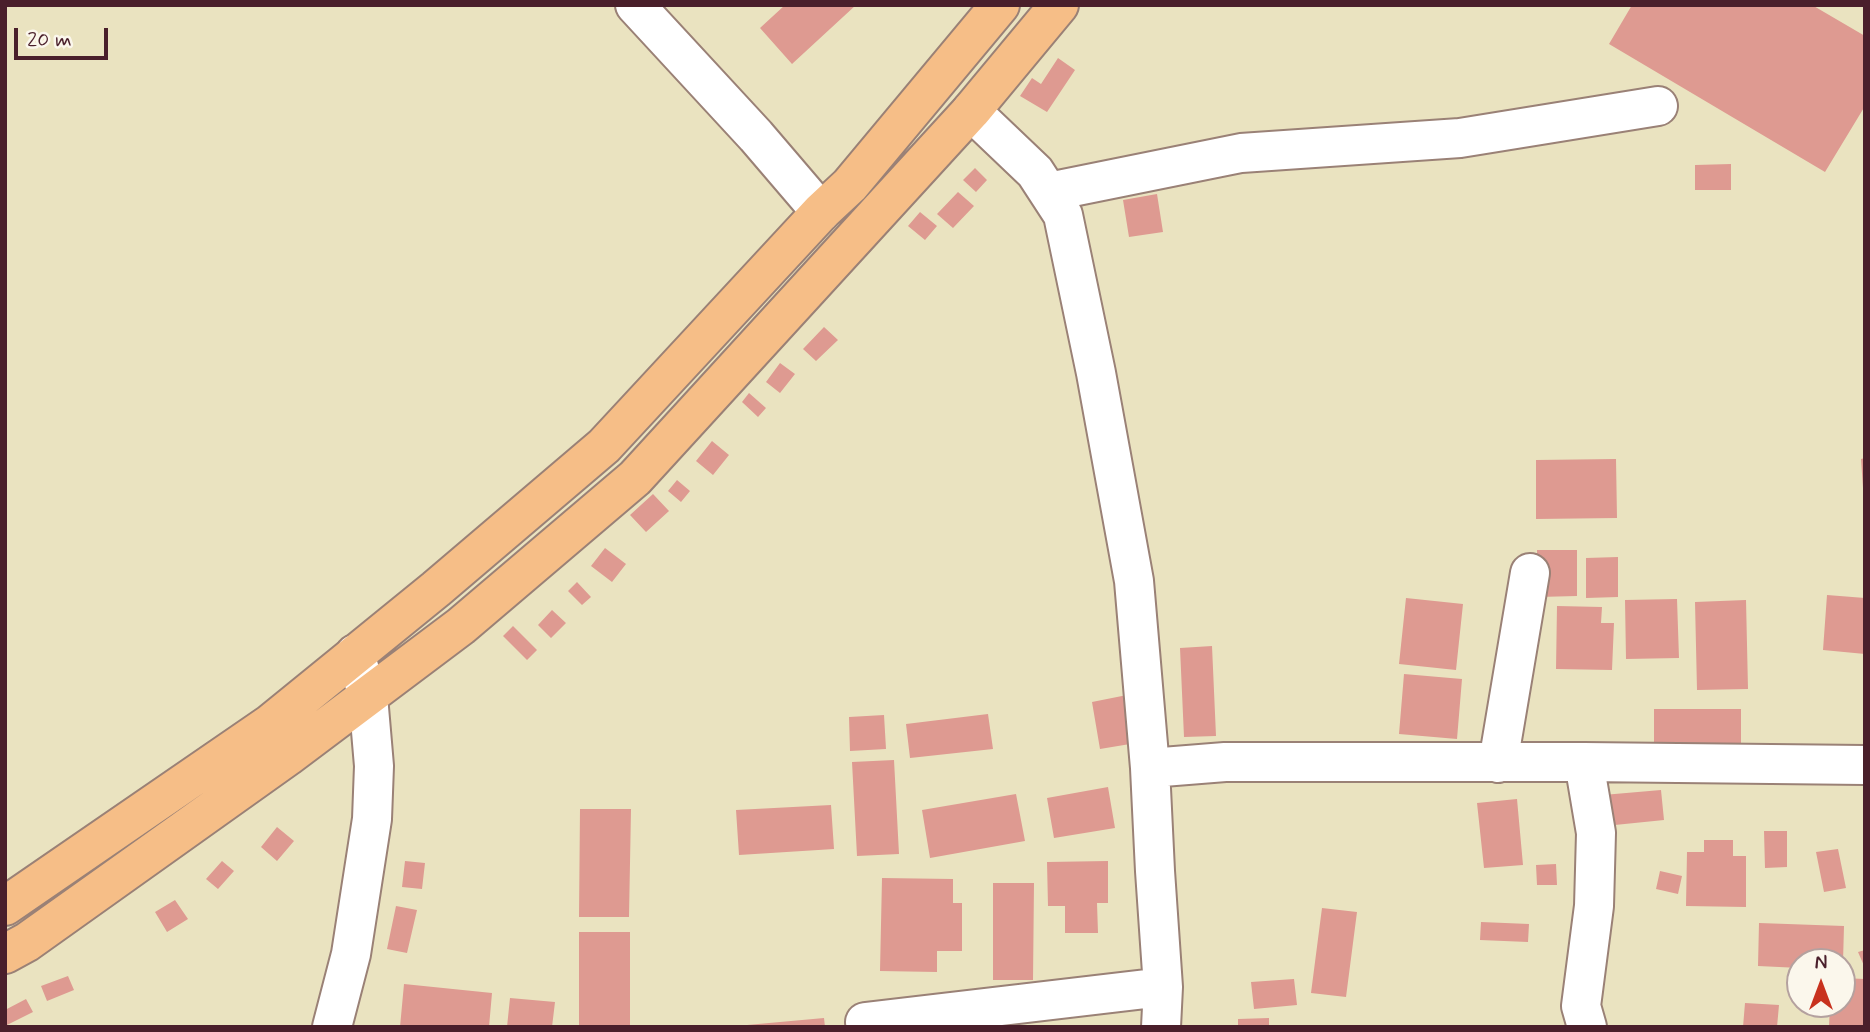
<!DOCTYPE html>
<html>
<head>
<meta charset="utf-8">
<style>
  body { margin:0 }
  #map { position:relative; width:1870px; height:1032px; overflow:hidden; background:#eae3c0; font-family:Mynerve,sans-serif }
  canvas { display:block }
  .frame { position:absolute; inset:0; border:7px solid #4a1f2b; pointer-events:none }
  .north { position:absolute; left:1786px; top:948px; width:70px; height:70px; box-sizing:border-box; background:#fbf7ec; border:2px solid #b4a19f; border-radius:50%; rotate:0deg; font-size:19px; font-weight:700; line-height:28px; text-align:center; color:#4a1f2b }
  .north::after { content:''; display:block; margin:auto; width:24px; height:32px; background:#c8321e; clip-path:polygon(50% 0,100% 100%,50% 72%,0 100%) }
  .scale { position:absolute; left:14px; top:28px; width:94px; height:32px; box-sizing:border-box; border:4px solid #4a1f2b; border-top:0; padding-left:9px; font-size:21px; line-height:24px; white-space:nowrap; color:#4a1f2b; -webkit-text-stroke:5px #fbf7ec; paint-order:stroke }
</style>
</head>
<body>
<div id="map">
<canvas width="1870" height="1032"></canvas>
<div class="frame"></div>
<div class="north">N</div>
<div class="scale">20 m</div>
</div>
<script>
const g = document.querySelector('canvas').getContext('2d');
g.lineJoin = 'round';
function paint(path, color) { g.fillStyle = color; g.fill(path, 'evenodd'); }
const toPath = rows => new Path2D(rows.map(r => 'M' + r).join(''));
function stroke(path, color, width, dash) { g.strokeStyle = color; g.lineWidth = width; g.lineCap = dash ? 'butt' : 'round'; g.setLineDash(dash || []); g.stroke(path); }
paint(toPath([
  [785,5,856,5,792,64,760,28],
  [1632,5,1812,5,1865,36,1865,106,1825,172,1609,44],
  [1058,58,1075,70,1047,112,1020,96,1032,78,1041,84],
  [1731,164,1731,190,1695,190,1695,165],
  [975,168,987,180,976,192,963,180],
  [958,192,974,206,953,228,937,214],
  [1157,194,1163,232,1129,237,1123,200],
  [920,212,937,226,925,240,908,226],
  [824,327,838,340,816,361,803,349],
  [780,363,795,374,780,393,766,382],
  [749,393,766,408,758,417,742,402],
  [712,441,729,455,713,475,696,461],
  [1865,458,1865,488,1863,488,1861,459],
  [1616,459,1617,518,1536,519,1536,460],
  [677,480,690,491,681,502,668,491],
  [653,494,669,511,646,532,630,515],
  [605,548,626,564,612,582,591,566],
  [1537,550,1577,550,1577,596,1538,597],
  [1618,557,1618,597,1586,598,1586,558],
  [577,582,591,597,582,605,568,591],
  [1827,595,1865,598,1865,654,1823,650],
  [1406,598,1463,604,1456,670,1399,664],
  [1677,599,1679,658,1626,659,1625,600],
  [1746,600,1748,689,1697,690,1695,602],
  [1557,606,1602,607,1601,623,1614,623,1612,670,1556,669],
  [552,610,566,623,551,638,538,625],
  [513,626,537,650,527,660,503,636],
  [1212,646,1216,736,1184,737,1180,648],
  [1404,674,1462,679,1457,739,1399,734],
  [1127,695,1136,743,1100,749,1092,702],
  [1654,709,1741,709,1741,752,1654,752],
  [988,714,993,749,910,758,906,724],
  [884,715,886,749,850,751,849,717],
  [894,760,899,854,857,856,852,762],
  [1108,787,1115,828,1054,838,1047,798],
  [1661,790,1664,820,1605,826,1603,795],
  [1016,794,1025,841,930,858,922,810],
  [1517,799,1523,865,1484,868,1477,803],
  [831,805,834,849,739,855,736,810],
  [580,809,631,809,629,917,579,917],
  [277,827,294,841,277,861,261,847],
  [1764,831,1787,831,1787,867,1765,868],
  [1704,840,1733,840,1733,856,1746,856,1746,907,1686,906,1687,852,1704,852],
  [1838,849,1846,888,1824,892,1816,852],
  [222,861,234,871,218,889,206,879],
  [405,861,425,863,422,889,402,887],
  [1108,861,1108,903,1097,903,1098,933,1065,933,1065,906,1048,906,1047,862],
  [1556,864,1557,885,1537,885,1536,865],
  [1660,871,1682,876,1678,894,1656,889],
  [882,878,953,879,953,903,962,903,962,951,937,951,937,972,880,971],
  [993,883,1034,883,1033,980,993,980],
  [175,900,188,919,167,932,155,912],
  [396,906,417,910,407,953,387,949],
  [1322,908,1357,912,1346,997,1311,993],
  [1481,922,1529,924,1528,942,1480,940],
  [1759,923,1844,926,1843,962,1800,962,1800,968,1758,966],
  [579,932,630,932,630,1027,579,1027],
  [1865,950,1865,968,1858,952],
  [68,976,74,990,47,1001,41,986],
  [1842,978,1865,979,1865,1027,1829,1027,1830,1004,1842,1004],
  [1294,979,1297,1005,1254,1009,1251,982],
  [404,984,492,993,489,1027,400,1027],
  [510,998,555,1002,552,1027,507,1027],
  [26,999,33,1012,5,1026,5,1010],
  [1745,1003,1779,1005,1777,1027,1743,1027],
  [824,1018,825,1027,747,1027,747,1025],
  [1269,1018,1269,1027,1238,1027,1238,1019]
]), '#de9a91');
const minor = toPath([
  [635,5,756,136,821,212],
  [971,111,1035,172,1063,215,1096,373,1134,581,1150,768,1155,871,1163,987,1161,1027],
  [1048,192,1241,153,1460,138,1658,106],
  [1584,762,1596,833,1594,906,1581,1006,1587,1027],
  [1498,763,1530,573],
  [1150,768,1225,762,1584,762,1865,765],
  [865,1022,1163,987]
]);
const tertiary = toPath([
  [332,1027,351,954,372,819,374,766,368,696,355,654]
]);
const primary = toPath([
  [5,906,270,724,436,589,604,446,821,212,850,185,1000,5],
  [5,954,27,942,288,756,461,626,635,478,971,111,1059,5]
]);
stroke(minor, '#9a8176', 42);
stroke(tertiary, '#9a8176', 42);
stroke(primary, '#9a8176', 42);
stroke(minor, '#fff', 38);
stroke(tertiary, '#fff', 38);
stroke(primary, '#f6be87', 38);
</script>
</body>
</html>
